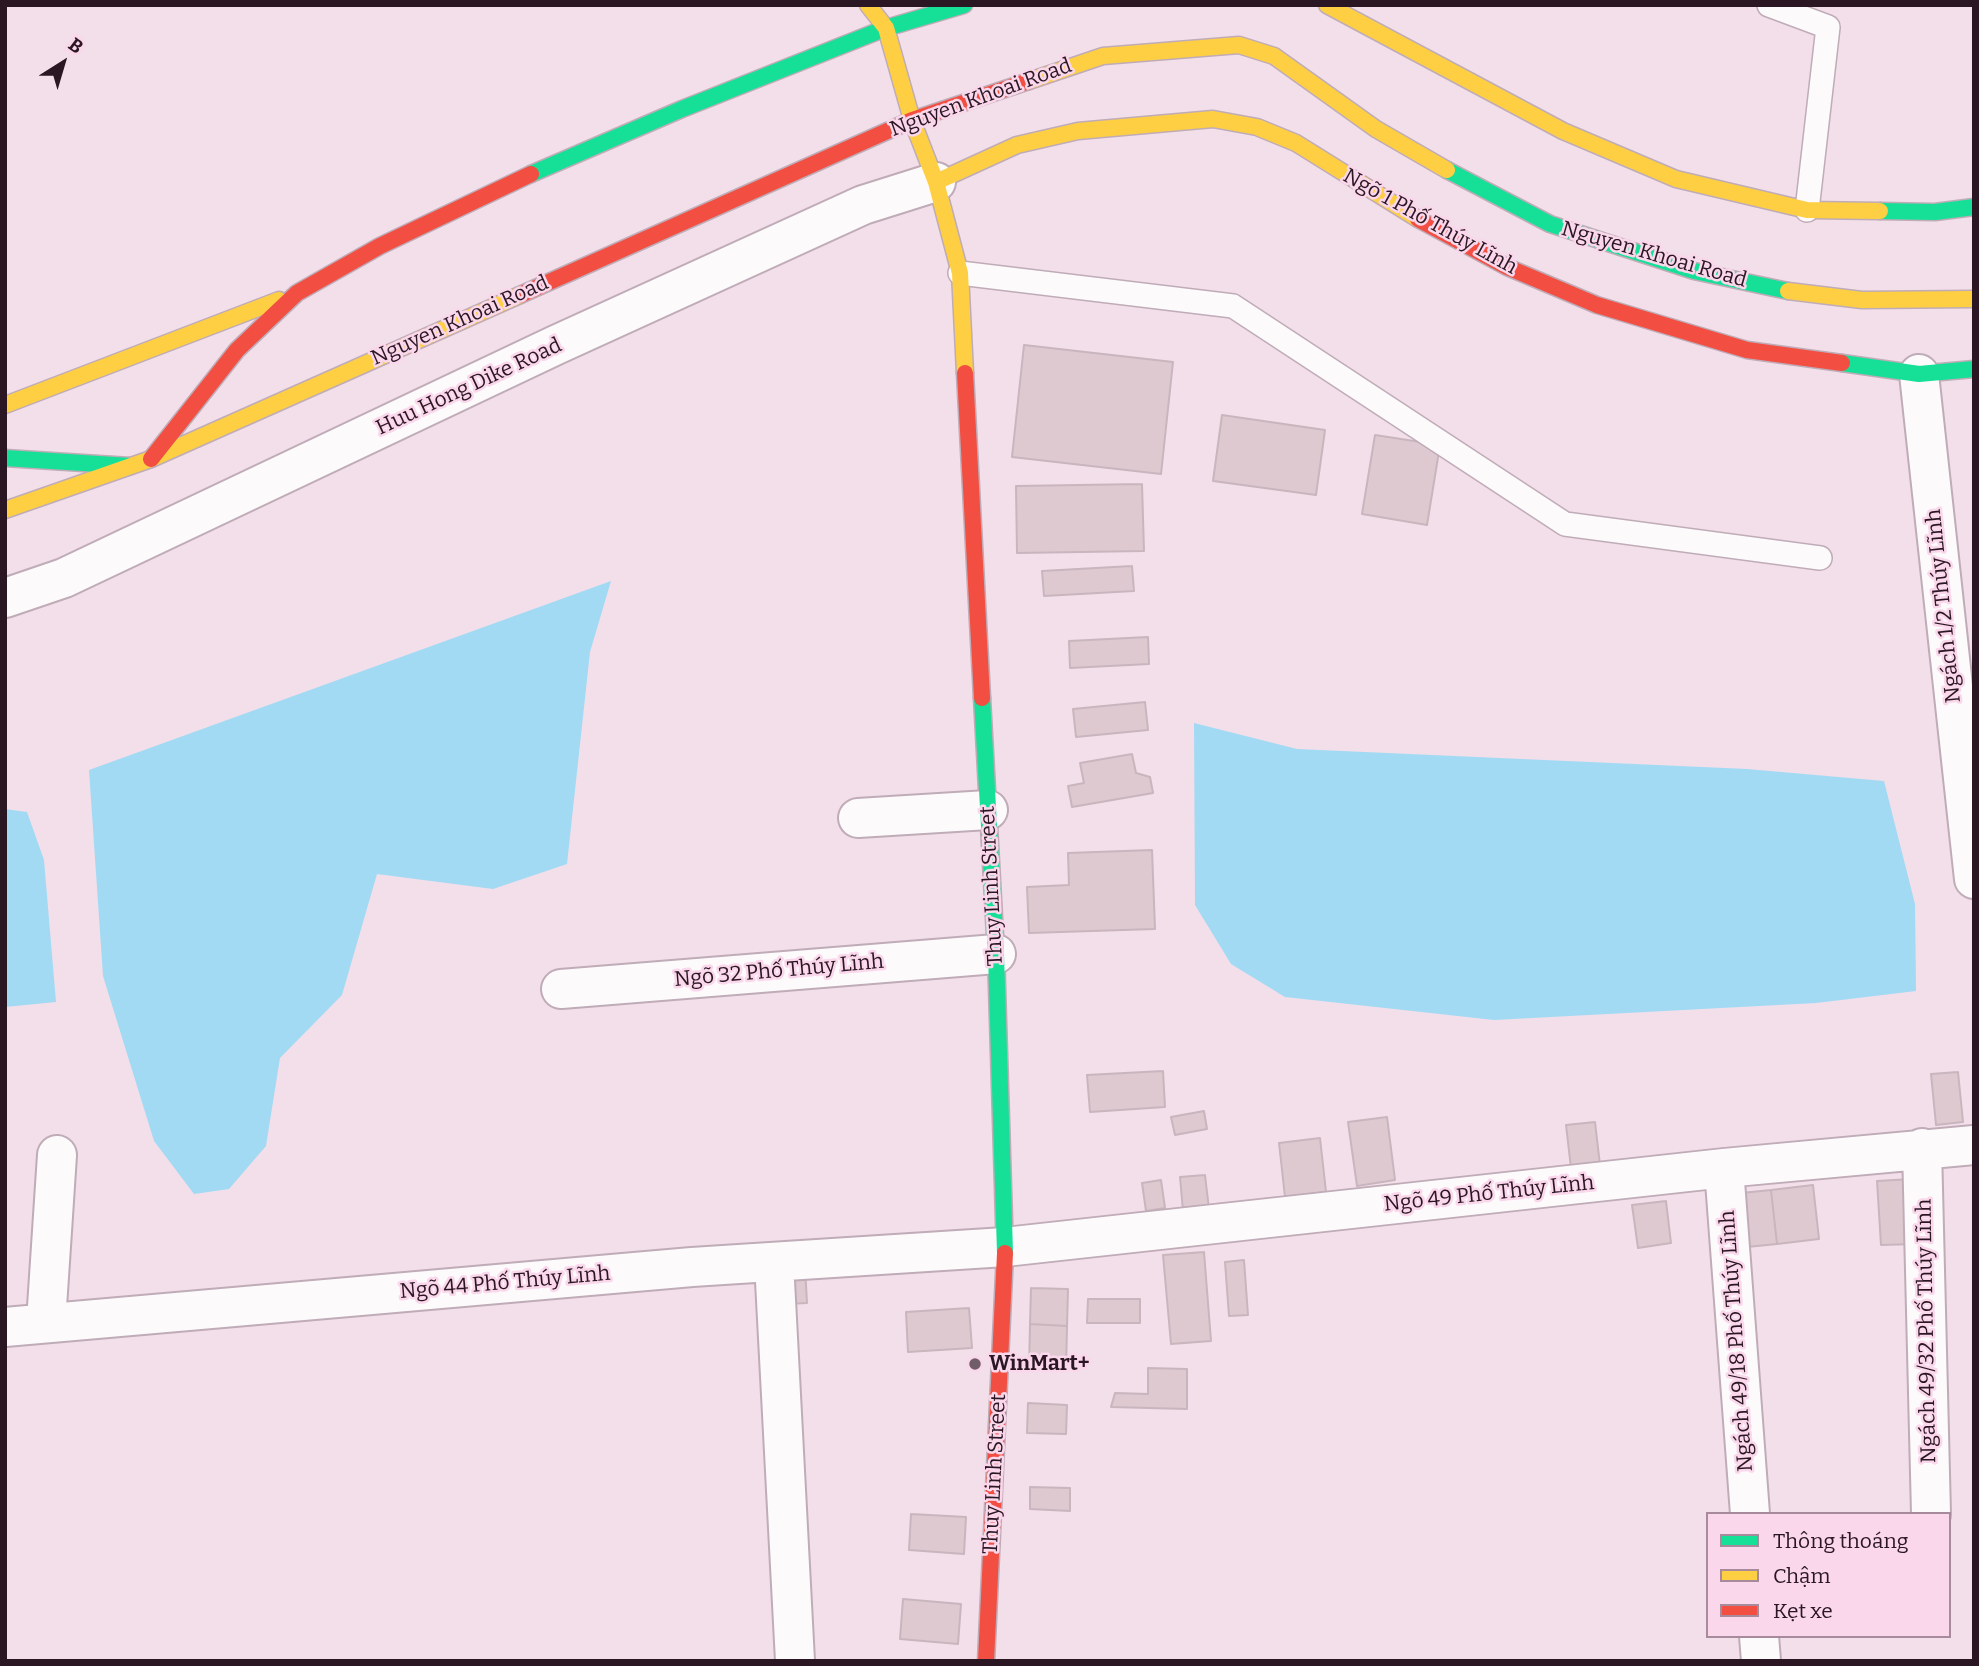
<!DOCTYPE html>
<html>
<head>
<meta charset="utf-8">
<style>
  body { margin:0 }
  #map { position:relative; width:1979px; height:1666px; overflow:hidden; background:#f2dfea; font-family:Bitter,serif }
  canvas { display:block }
  .frame { position:absolute; inset:0; border:7px solid #2b1723; pointer-events:none }
  .legend { position:absolute; left:1706px; top:1512px; width:245px; height:126px; box-sizing:border-box; background:#fad7eb; border:2px solid #a78a9b; margin:0; padding:9px 12px; list-style:none; font-size:21px; color:#2b1723 }
  .legend li { display:flex; align-items:center; gap:14px; height:35px }
  .legend b { width:35px; border:2px solid #a78a9b }
  .north { position:absolute; left:28px; top:28px; width:70px; height:70px; -webkit-text-stroke:5px #fad7eb; paint-order:stroke; rotate:37deg; font-size:19px; font-weight:700; line-height:28px; text-align:center; color:#2b1723 }
  .north::after { content:''; display:block; margin:auto; width:24px; height:32px; background:#2b1723; clip-path:polygon(50% 0,100% 100%,50% 72%,0 100%) }
</style>
</head>
<body>
<div id="map">
<canvas width="1979" height="1666"></canvas>
<div class="frame"></div>
<ul class="legend">
<li><b style="height:9px;background:#16e098"></b>Thông thoáng</li>
<li><b style="height:9px;background:#ffcf43"></b>Chậm</li>
<li><b style="height:9px;background:#f24e42"></b>Kẹt xe</li>
</ul>
<div class="north">B</div>
</div>
<script>
const g = document.querySelector('canvas').getContext('2d');
g.lineJoin = 'round';
function paint(path, color) { g.fillStyle = color; g.fill(path, 'evenodd'); }
const toPath = rows => new Path2D(rows.map(r => 'M' + r).join(''));
function stroke(path, color, width, dash) { g.strokeStyle = color; g.lineWidth = width; g.lineCap = dash ? 'butt' : 'round'; g.setLineDash(dash || []); g.stroke(path); }
function label(font, color, halo, rows, align = 'center') {
  g.font = font + ' Bitter,serif'; g.lineWidth = 5; g.setLineDash([]); g.textBaseline = 'middle'; g.strokeStyle = halo; g.fillStyle = color; for (const [text, x, y, turn = 0] of rows) {
    g.save(); g.translate(x, y); g.rotate((+turn || 0) * Math.PI / 180); g.textAlign = isNaN(turn) ? turn : align; if (halo) g.strokeText(text, 0, 0); g.fillText(text, 0, 0); g.restore();
  }
}
paint(toPath([
  [611,581,590,652,567,864,493,889,377,874,342,995,280,1058,266,1146,229,1189,194,1194,154,1141,103,976,89,770],
  [1194,723,1297,749,1747,769,1884,781,1915,904,1916,991,1816,1003,1494,1020,1285,997,1231,964,1195,905],
  [5,809,27,812,44,860,56,1002,5,1007]
]), '#a2daf4');
const building = toPath([
  [1024,345,1173,362,1161,474,1012,457,1024,345],
  [1222,415,1325,430,1316,495,1213,481,1222,415],
  [1375,435,1440,445,1427,525,1362,514,1375,435],
  [1142,484,1144,551,1017,553,1016,486,1142,484],
  [1132,566,1134,591,1044,596,1042,571,1132,566],
  [1148,637,1149,664,1070,668,1069,641,1148,637],
  [1145,702,1148,730,1076,737,1073,709,1145,702],
  [1132,754,1136,773,1150,777,1153,793,1072,807,1068,786,1084,783,1080,763,1132,754],
  [1152,850,1155,929,1029,933,1027,887,1069,885,1068,853,1152,850],
  [1163,1071,1165,1107,1090,1112,1087,1075,1163,1071],
  [1958,1072,1963,1122,1936,1125,1931,1074,1958,1072],
  [1204,1111,1207,1129,1175,1135,1171,1117,1204,1111],
  [1387,1117,1395,1180,1357,1186,1348,1122,1387,1117],
  [1595,1122,1600,1165,1571,1168,1566,1125,1595,1122],
  [1320,1138,1326,1192,1285,1197,1279,1143,1320,1138],
  [1205,1175,1209,1209,1183,1211,1180,1177,1205,1175],
  [1912,1179,1916,1244,1881,1245,1877,1181,1912,1179],
  [1161,1180,1165,1208,1146,1211,1142,1183,1161,1180],
  [1813,1185,1819,1239,1777,1244,1771,1190,1813,1185],
  [1771,1190,1777,1244,1747,1247,1741,1193,1771,1190],
  [1666,1201,1671,1243,1638,1248,1632,1205,1666,1201],
  [1204,1252,1211,1341,1171,1344,1163,1255,1204,1252],
  [1244,1260,1248,1315,1229,1316,1225,1262,1244,1260],
  [805,1267,807,1303,786,1304,784,1268,805,1267],
  [1031,1288,1068,1289,1067,1326,1030,1324,1031,1288],
  [1088,1299,1140,1299,1140,1323,1087,1323,1088,1299],
  [969,1308,972,1348,908,1352,906,1312,969,1308],
  [1030,1324,1067,1326,1066,1370,1029,1369,1030,1324],
  [1148,1368,1187,1369,1187,1409,1111,1407,1115,1393,1148,1394,1148,1368],
  [1028,1403,1067,1405,1066,1434,1027,1433,1028,1403],
  [1030,1487,1070,1488,1070,1511,1030,1509,1030,1487],
  [911,1514,966,1517,964,1554,909,1550,911,1514],
  [903,1599,961,1604,958,1644,900,1639,903,1599]
]);
paint(building, '#dec9d0');
stroke(building, '#c9b5bd', 2);
const lane = toPath([
  [1769,5,1828,27,1807,210],
  [960,273,1233,306,1565,524,1820,558]
]);
const street = toPath([
  [1919,374,1974,879],
  [5,598,64,578,556,345,863,205,936,182],
  [858,818,988,810],
  [561,989,996,954],
  [1922,1148,1931,1514],
  [1724,1168,1750,1514],
  [774,1262,795,1661],
  [46,1322,57,1155],
  [5,1327,692,1267,1005,1247,1724,1168,1974,1145],
  [1759,1636,1761,1661]
]);
const fast = toPath([
  [1447,170,1550,224,1694,271,1788,291],
  [531,174,682,109,886,28,964,5],
  [1880,211,1935,212,1974,207],
  [1842,363,1919,374,1974,369],
  [5,458,130,466],
  [982,698,996,954,1005,1253]
]);
const slow = toPath([
  [868,5,886,28,912,120,936,182,960,273,965,373],
  [1327,5,1563,131,1676,179,1807,210,1880,211],
  [1029,81,1103,56,1239,45,1274,56,1376,129,1447,170],
  [936,182,1017,145,1078,131,1213,119,1257,127,1296,143,1418,219],
  [1788,291,1862,300,1974,299],
  [5,405,279,300],
  [5,510,151,459,520,295]
]);
const jam = toPath([
  [1418,219,1507,267,1597,305,1747,350,1842,363],
  [520,295,912,120,1029,81],
  [965,373,982,698],
  [151,459,237,350,297,293,380,246,531,174],
  [986,1661,1005,1253]
]);
stroke(lane, '#bfacb7', 26);
stroke(street, '#bfacb7', 42);
stroke(fast, '#bfacb7', 19);
stroke(slow, '#bfacb7', 19);
stroke(jam, '#bfacb7', 19);
stroke(lane, '#fdfafc', 23);
stroke(street, '#fdfafc', 38);
stroke(fast, '#16e098', 16);
stroke(slow, '#ffcf43', 16);
stroke(jam, '#f24e42', 16);
for (const [x, y, r, color] of [
  [975,1364,7,"#715d69"]
]) { const dot = new Path2D(); dot.arc(x, y, r, 0, 2 * Math.PI); g.fillStyle = color; g.fill(dot); stroke(dot, '#fad7eb', 2.5); }
label('21px', '#2b1723', '#fad7eb', [
  ["Nguyen Khoai Road",981,98,-20],
  ["Ngõ 1 Phố Thúy Lĩnh",1430,222,29],
  ["Nguyen Khoai Road",1654,255,16],
  ["Nguyen Khoai Road",460,321,-24],
  ["Huu Hong Dike Road",469,387,-25],
  ["Ngách 1/2 Thúy Lĩnh",1944,606,-96],
  ["Thuy Linh Street",992,886,-93],
  ["Ngõ 32 Phố Thúy Lĩnh",779,971,-5],
  ["Ngõ 49 Phố Thúy Lĩnh",1489,1194,-6],
  ["Ngõ 44 Phố Thúy Lĩnh",505,1283,-5],
  ["Ngách 49/32 Phố Thúy Lĩnh",1927,1331,-91],
  ["Ngách 49/18 Phố Thúy Lĩnh",1737,1341,-94],
  ["Thuy Linh Street",995,1474,-87]
]);
label('bold 21px', '#2b1723', '#fad7eb', [
  ["WinMart+",989,1364]
], 'left');
</script>
</body>
</html>
